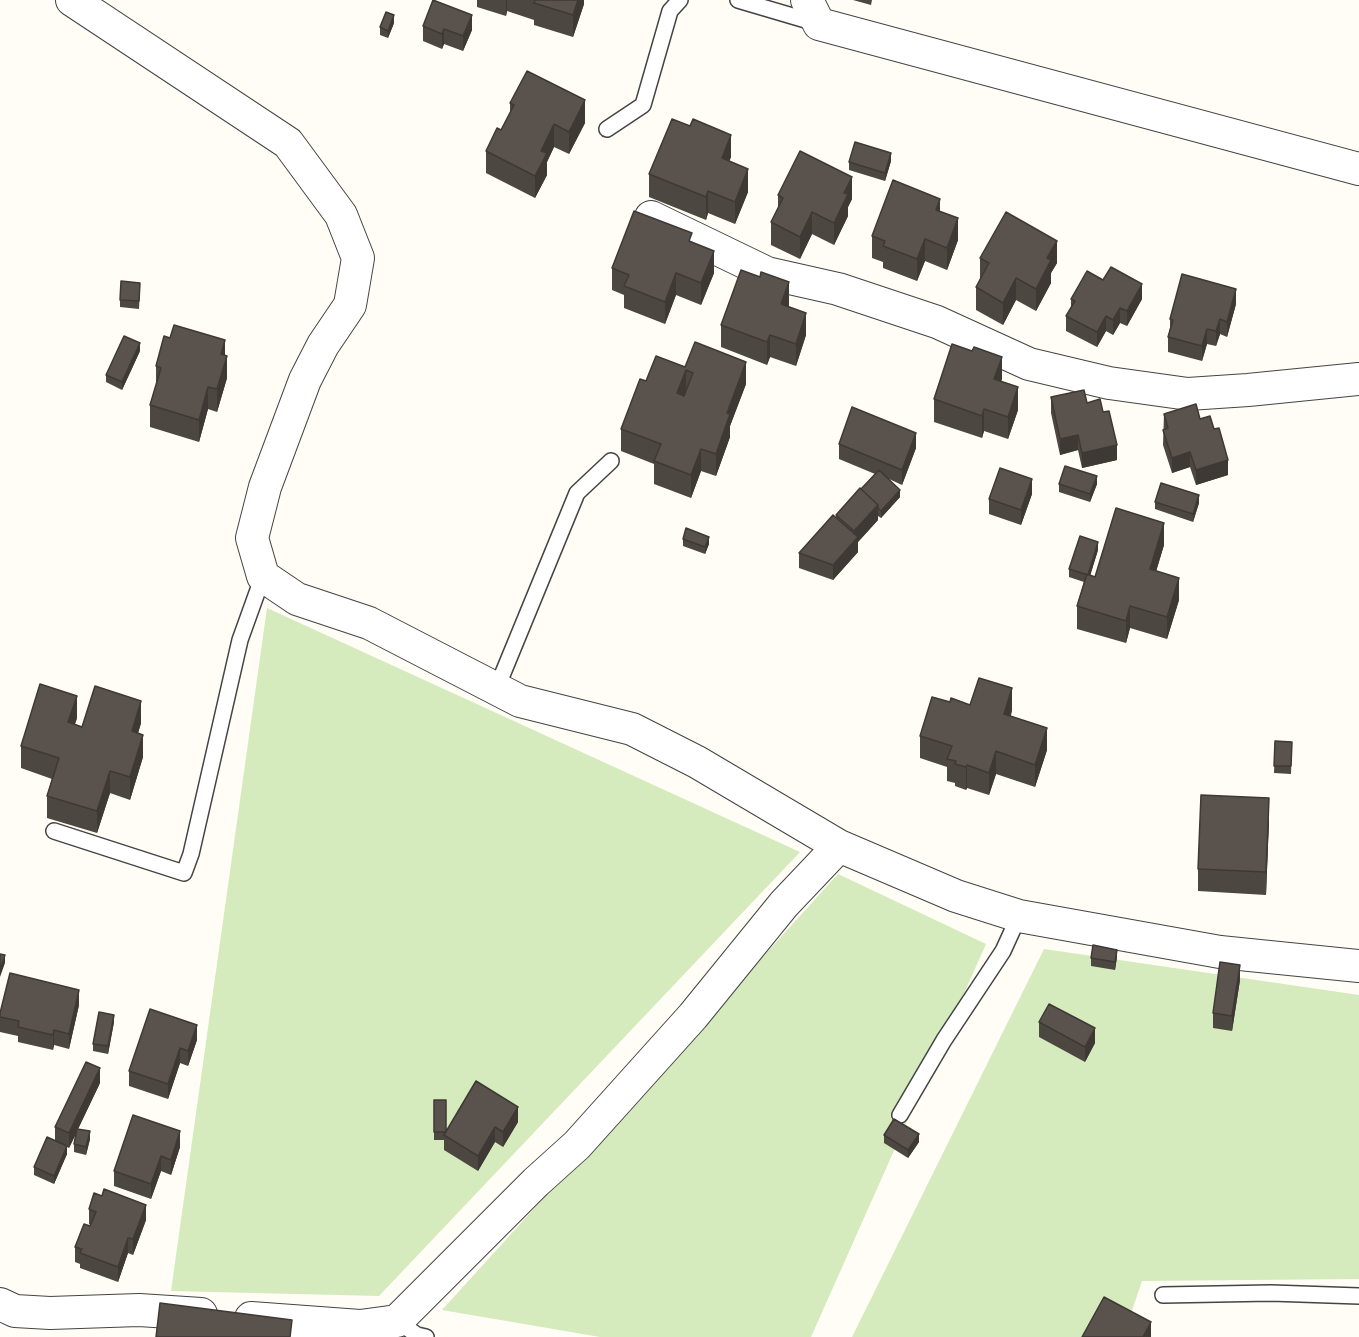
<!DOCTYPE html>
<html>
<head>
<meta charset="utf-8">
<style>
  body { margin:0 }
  canvas { display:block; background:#fffdf5 }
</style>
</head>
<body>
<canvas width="1359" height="1337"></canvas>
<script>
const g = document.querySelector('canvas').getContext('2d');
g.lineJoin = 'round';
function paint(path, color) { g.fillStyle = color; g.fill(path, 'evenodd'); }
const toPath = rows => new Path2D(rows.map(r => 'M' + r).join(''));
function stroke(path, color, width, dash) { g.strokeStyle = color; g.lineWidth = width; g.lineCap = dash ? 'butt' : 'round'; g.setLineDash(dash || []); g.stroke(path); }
paint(toPath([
  [267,608,800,852,379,1296,171,1291],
  [838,874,986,944,811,1337,600,1337,442,1310],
  [1044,949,1359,995,1359,1279,1142,1281,1123,1337,852,1337]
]), '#d5ebbd');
const lane = toPath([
  [738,0,816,23],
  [607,129,643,105,670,11,680,0],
  [496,690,577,493,611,461],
  [54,831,184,873,191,854,240,640,263,576],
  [900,1115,944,1040,1003,951,1019,916],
  [1163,1295,1271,1293,1359,1296],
  [397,1321,417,1335,426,1337]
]);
const street = toPath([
  [72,0,288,143,341,215,358,258,350,305,323,345,305,380,265,487,252,538,263,576,297,599,369,623,520,701,632,729,697,762,839,846,956,896,1019,916,1220,952,1359,966],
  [807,0,819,24,1359,169],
  [651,217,767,273,838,289,937,322,1029,364,1109,383,1188,394,1248,390,1359,379],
  [0,1304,15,1311,50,1313,139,1310,201,1314],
  [251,1318,360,1326,397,1321,536,1182,577,1145,693,1016,784,904,839,846]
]);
stroke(lane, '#444', 18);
stroke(street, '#444', 34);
stroke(lane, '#fff', 15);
stroke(street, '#fff', 32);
paint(toPath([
  [477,0,584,0,584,4,573,37,534,25,534,20,507,11,506,16,477,7],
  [853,0,872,0,871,5],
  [394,23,388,38,380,35,380,27],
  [423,26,472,30,463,51,444,44,442,49,423,41],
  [510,103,585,123,569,154,554,147,547,162,547,175,535,198,486,173,486,151,501,130,510,112],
  [731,157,729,161,748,192,735,224,708,213,706,220,649,197,649,174],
  [891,161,885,181,849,170,849,162],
  [778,195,852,199,848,207,848,216,834,245,812,234,800,259,771,245,771,222,778,209],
  [940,211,958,240,947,270,925,261,917,281,883,268,883,262,872,258,872,236],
  [692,243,714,273,701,305,676,295,665,324,624,308,624,295,612,290,612,268],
  [980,258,1057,263,1051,273,1051,283,1036,311,1016,300,1003,325,976,310,976,287,980,279],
  [1103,280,1142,299,1127,326,1120,323,1113,335,1106,331,1097,347,1066,331,1066,316,1071,307,1071,299],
  [140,290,139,309,120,307,120,300],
  [1236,304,1227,337,1220,334,1216,346,1207,344,1202,361,1168,352,1168,337,1170,328,1170,319],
  [789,305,788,307,806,335,796,366,770,357,767,365,721,347,721,325],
  [140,351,122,390,106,382,106,375],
  [225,355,227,378,217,412,208,409,199,442,150,427,150,405,156,387,156,366],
  [685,367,746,384,730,426,730,437,716,476,701,471,691,498,654,484,654,464,621,451,621,429,646,381],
  [1002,379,1001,381,1018,410,1008,439,984,431,982,438,934,422,934,399],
  [1051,397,1087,403,1103,412,1117,460,1082,468,1078,450,1060,455,1051,413],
  [1164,414,1200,419,1228,475,1196,485,1190,467,1172,473,1163,445],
  [839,444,916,448,902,485,889,479,900,497,881,518,878,516,878,520,858,542,858,552,833,580,799,568,799,553,836,517,836,515,875,474,839,459],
  [1059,484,1097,484,1090,502,1059,492],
  [1032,494,1021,525,989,514,989,499],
  [1155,502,1199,503,1193,522,1155,509],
  [683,539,709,544,705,554,683,546],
  [1164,545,1156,571,1179,600,1167,639,1130,628,1126,643,1077,629,1077,606,1084,582,1069,577,1069,569,1098,550,1090,575,1095,577],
  [950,702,1012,710,1011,716,1047,750,1035,787,996,774,989,795,967,788,966,790,955,786,955,783,947,781,947,767,920,758,920,736],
  [77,718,75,724,82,727,141,723,138,733,143,757,130,800,110,793,97,833,47,818,47,796,52,779,21,768,21,746],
  [1275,741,1292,742,1291,774,1274,773],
  [1269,820,1266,895,1198,891,1198,869],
  [1117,957,1115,970,1091,966,1091,958],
  [1240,980,1232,1031,1213,1028,1213,1013],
  [79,1005,69,1049,54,1045,53,1050,18,1042,18,1036,0,1032,0,1013],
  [114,1022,108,1054,93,1051,93,1044],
  [1039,1022,1095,1043,1085,1062,1039,1037],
  [197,1040,188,1066,180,1063,168,1099,129,1086,129,1071],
  [100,1083,78,1129,90,1139,86,1155,74,1152,74,1144,77,1132,69,1148,67,1147,67,1154,54,1184,34,1175,34,1167,55,1141,55,1127],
  [434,1100,446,1132,518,1122,503,1147,495,1142,478,1171,444,1150,444,1140,434,1140],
  [884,1135,919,1142,908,1158,884,1143],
  [180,1147,171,1175,161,1171,151,1199,114,1186,114,1171],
  [89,1209,146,1220,133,1255,128,1253,118,1282,80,1268,80,1264,75,1262,75,1247,91,1225,89,1224]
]), '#4d4742');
paint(toPath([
  [506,0,507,0,507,11,506,16],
  [578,0,584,0,584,4,573,37,573,15],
  [394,15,394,23,388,38,388,31],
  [472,15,472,30,463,51,463,36],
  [444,29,444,44,442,49,442,34],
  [585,100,585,123,569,154,569,132],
  [554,124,554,147,547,162,547,175,535,198,535,176,541,151],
  [731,135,731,157,722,181,722,158],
  [891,153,891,161,885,181,885,173],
  [748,169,748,192,735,224,735,202],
  [852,177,852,199,848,207,848,216,834,245,834,223,844,193],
  [708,191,708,213,706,220,706,197],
  [940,199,940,221,936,210],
  [812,212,812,234,800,259,800,237],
  [958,218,958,240,947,270,947,248],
  [925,239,925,261,917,281,917,259],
  [1057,241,1057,263,1051,273,1051,283,1036,311,1036,289,1047,258],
  [714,251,714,273,701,305,701,283],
  [676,273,676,295,665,324,665,302],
  [1016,278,1016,300,1003,325,1003,303],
  [789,282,789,305,781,326,781,304],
  [1142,284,1142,299,1127,326,1127,311],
  [1236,289,1236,304,1227,337,1227,322],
  [1120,308,1120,323,1113,335,1113,320],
  [806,313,806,335,796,366,796,344],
  [1106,316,1106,331,1097,347,1097,332],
  [1220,319,1220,334,1216,346,1216,331],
  [1207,329,1207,344,1202,361,1202,346],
  [770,335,770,357,767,365,767,342],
  [225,340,225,362,221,354],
  [140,343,140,351,122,390,122,382],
  [227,356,227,378,217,412,217,389],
  [1002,357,1002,379,994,401,994,379],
  [746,362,746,384,730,426,730,437,716,476,716,454,727,413],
  [686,370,686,392,677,415,677,393],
  [208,387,208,409,199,442,199,420],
  [1018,387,1018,410,1008,439,1008,417],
  [984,409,984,431,982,438,982,416],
  [916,433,916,448,902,485,902,470],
  [1078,435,1078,450,1060,455,1060,439],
  [1117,445,1117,460,1082,468,1082,453],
  [701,449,701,471,691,498,691,475],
  [1190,452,1190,467,1172,473,1172,458],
  [1228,460,1228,475,1196,485,1196,470],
  [1097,476,1097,484,1090,502,1090,494],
  [1032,479,1032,494,1021,525,1021,510],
  [900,490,900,497,881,518,881,511],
  [1199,495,1199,503,1193,522,1193,514],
  [878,505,878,520,858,542,858,552,833,580,833,565,854,542,854,531],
  [1164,523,1164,545,1150,592,1150,569],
  [709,537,709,544,705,554,705,547],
  [1098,542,1098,550,1088,583,1088,575],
  [1179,578,1179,600,1167,639,1167,617],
  [1130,606,1130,628,1126,643,1126,621],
  [1012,688,1012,710,1004,736,1004,714],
  [77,696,77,718,68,745,68,722],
  [141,701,141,723,132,754,132,731],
  [1047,728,1047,750,1035,787,1035,765],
  [143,735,143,757,130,800,130,777],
  [996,751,996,774,989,795,989,773],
  [967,765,967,788,966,790,966,767],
  [110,771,110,793,97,833,97,811],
  [1269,798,1269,820,1266,895,1266,872],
  [1117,950,1117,957,1115,970,1115,962],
  [5,955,5,963,0,977,0,970],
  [1240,965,1240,980,1232,1031,1232,1016],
  [79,990,79,1005,69,1049,69,1034],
  [114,1015,114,1022,108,1054,108,1046],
  [197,1025,197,1040,188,1066,188,1051],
  [1095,1028,1095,1043,1085,1062,1085,1047],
  [54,1030,54,1045,53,1050,53,1035],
  [180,1048,180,1063,168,1099,168,1084],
  [100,1068,100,1083,69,1148,69,1133],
  [518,1107,518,1122,503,1147,503,1132],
  [495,1127,495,1142,478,1171,478,1156],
  [90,1131,90,1139,86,1155,86,1147],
  [180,1131,180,1147,171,1175,171,1160],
  [919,1134,919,1142,908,1158,908,1150],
  [67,1146,67,1154,54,1184,54,1176],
  [161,1156,161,1171,151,1199,151,1184],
  [146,1205,146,1220,133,1255,133,1239],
  [128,1238,128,1253,118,1282,118,1267],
  [1151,1322,1151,1337,1143,1337]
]), '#3f3936');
const building = toPath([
  [433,0,472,15,463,36,444,29,442,34,423,26,433,0],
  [535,0,578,0,573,15,534,3,535,0],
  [386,12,394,15,388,31,380,27,386,12],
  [527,71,585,100,569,132,554,124,541,151,547,153,535,176,486,151,497,128,501,130,514,105,510,103,527,71],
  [672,119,690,126,693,119,731,135,722,158,748,169,735,202,708,191,706,197,649,174,672,119],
  [855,142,891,153,885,173,849,162,855,142],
  [800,151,852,177,844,193,848,194,834,223,812,212,800,237,771,222,783,198,778,195,800,151],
  [893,180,940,199,936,210,958,218,947,248,925,239,917,259,883,246,885,241,872,236,893,180],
  [634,211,692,233,689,241,714,251,701,283,676,273,665,302,624,286,629,275,612,268,634,211],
  [1006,212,1057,241,1047,258,1051,260,1036,289,1016,278,1003,303,976,287,989,263,980,258,1006,212],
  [1111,267,1142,284,1127,311,1120,308,1113,320,1106,316,1097,332,1066,316,1075,301,1071,299,1087,271,1103,280,1111,267],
  [741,270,760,277,761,272,789,282,781,304,806,313,796,344,770,335,767,342,721,325,741,270],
  [1182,274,1236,289,1227,322,1220,319,1216,331,1207,329,1202,346,1168,337,1173,320,1170,319,1182,274],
  [121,281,140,283,139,301,120,300,121,281],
  [174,325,225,340,221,354,227,356,217,389,208,387,199,420,150,405,161,368,156,366,164,336,170,338,174,325],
  [124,336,140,343,122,382,106,375,124,336],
  [695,342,746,362,727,413,730,414,716,454,701,449,691,475,654,461,661,444,621,429,640,379,646,381,656,356,685,367,695,342],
  [686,370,693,373,684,396,677,393,686,370],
  [952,344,972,351,974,347,1002,357,994,379,1018,387,1008,417,984,409,982,416,934,399,952,344],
  [1084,390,1087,403,1100,399,1103,412,1109,411,1117,445,1082,453,1078,435,1060,439,1051,397,1084,390],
  [1196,404,1200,419,1210,416,1214,429,1219,428,1228,460,1196,470,1190,452,1172,458,1163,430,1168,428,1164,414,1196,404],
  [852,407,916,433,902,470,839,444,852,407],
  [1065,466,1097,476,1090,494,1059,484,1065,466],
  [1000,468,1032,479,1021,510,989,499,1000,468],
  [879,470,900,490,881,511,878,508,878,505,861,489,879,470],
  [1161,483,1199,495,1193,514,1155,502,1161,483],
  [860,488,878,505,854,531,836,515,860,488],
  [1116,508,1164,523,1150,569,1179,578,1167,617,1130,606,1126,621,1077,606,1087,574,1095,577,1116,508],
  [833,515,858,537,833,565,799,553,833,515],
  [686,528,709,537,705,547,683,539,686,528],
  [1080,536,1098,542,1088,575,1069,569,1080,536],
  [979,678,1012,688,1004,714,1047,728,1035,765,996,751,989,773,967,765,966,767,955,764,956,761,947,759,952,746,920,736,932,697,950,702,951,698,970,705,979,678],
  [40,684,77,696,68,722,82,727,95,686,141,701,132,731,143,735,130,777,110,771,97,811,47,796,59,758,21,746,40,684],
  [1275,741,1292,742,1291,766,1274,766,1275,741],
  [1201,795,1269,798,1266,872,1198,869,1201,795],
  [1093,945,1117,950,1115,962,1091,958,1093,945],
  [0,954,5,955,0,970,0,954],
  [1220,962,1240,965,1232,1016,1213,1013,1220,962],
  [10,973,79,990,69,1034,54,1030,53,1035,18,1027,19,1021,0,1017,0,1013,10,973],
  [1049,1004,1095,1028,1085,1047,1039,1022,1049,1004],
  [150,1009,197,1025,188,1051,180,1048,168,1084,129,1071,150,1009],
  [99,1012,114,1015,108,1046,93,1044,99,1012],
  [86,1062,100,1068,69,1133,55,1127,86,1062],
  [476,1081,518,1107,503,1132,495,1127,478,1156,444,1135,476,1081],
  [434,1100,446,1100,446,1132,434,1132,434,1100],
  [133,1115,180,1131,171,1160,161,1156,151,1184,114,1171,133,1115],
  [894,1119,919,1134,908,1150,884,1135,894,1119],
  [77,1129,90,1131,86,1147,74,1144,77,1129],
  [47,1137,67,1146,54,1176,34,1167,47,1137],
  [104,1189,146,1205,133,1239,128,1238,118,1267,80,1253,82,1249,75,1247,84,1224,90,1226,96,1212,89,1209,94,1193,102,1196,104,1189],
  [1104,1297,1151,1322,1143,1337,1082,1337,1104,1297],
  [160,1303,292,1320,290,1337,156,1337,160,1303]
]);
paint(building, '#5a524d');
stroke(building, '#3f3936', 1.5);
</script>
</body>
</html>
